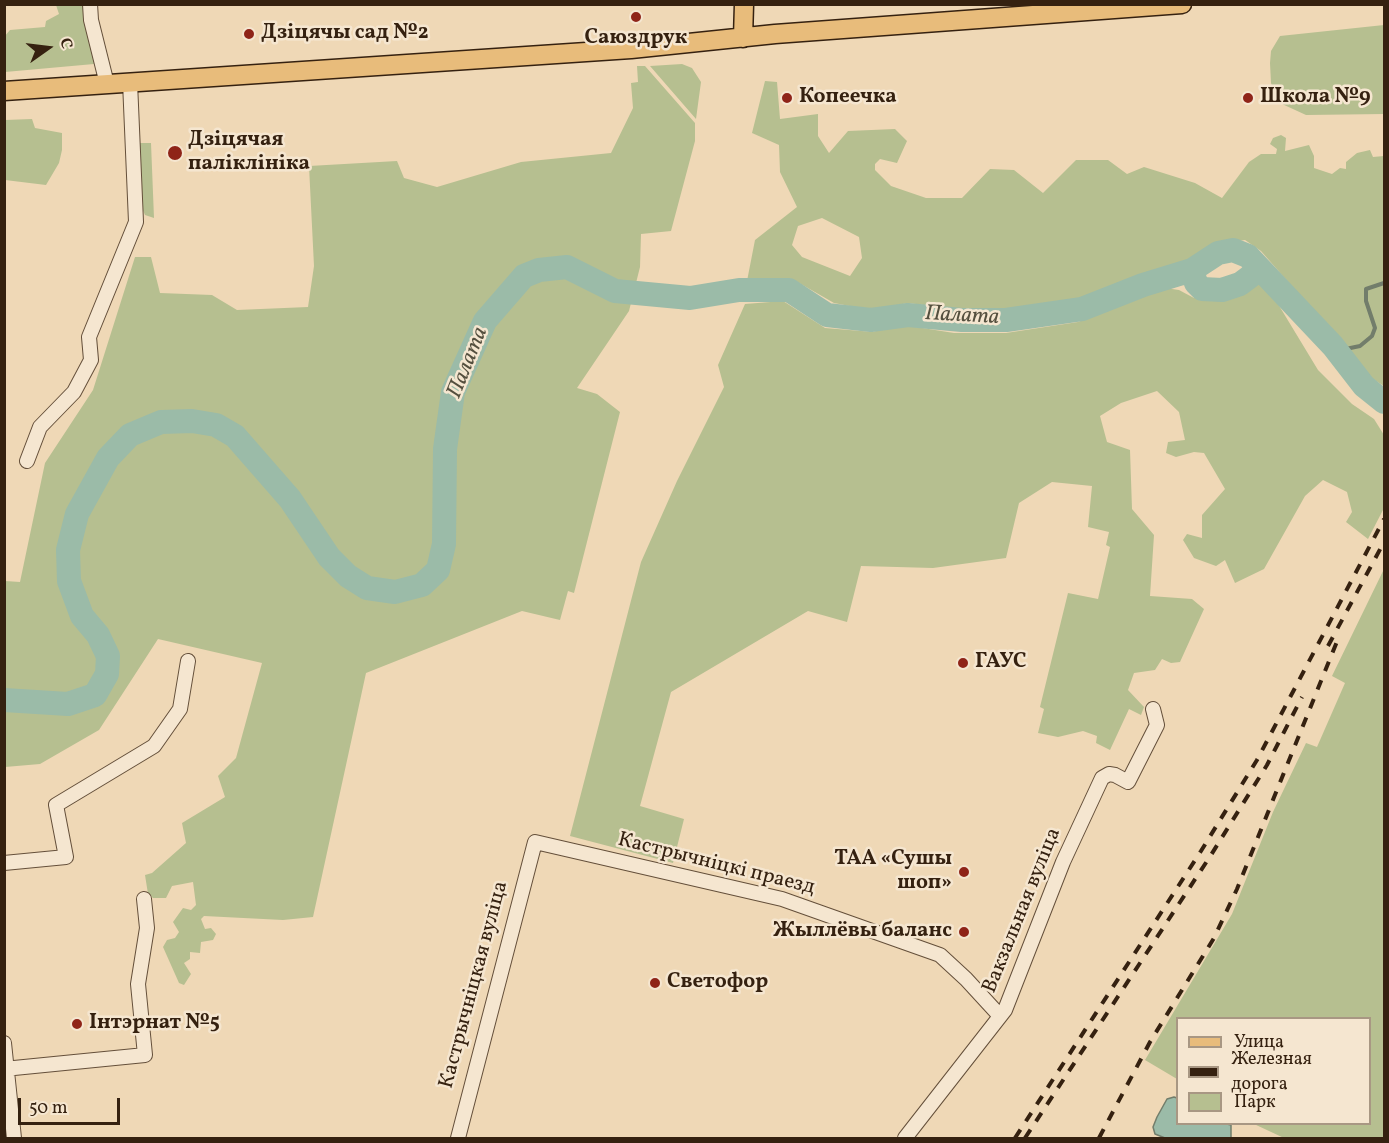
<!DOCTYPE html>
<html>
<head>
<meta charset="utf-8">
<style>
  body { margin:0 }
  #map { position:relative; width:1389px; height:1143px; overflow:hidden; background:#efd8b6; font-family:Vollkorn,serif }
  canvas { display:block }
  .frame { position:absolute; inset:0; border:6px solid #352110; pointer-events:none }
  .legend { position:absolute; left:1176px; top:1017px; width:195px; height:108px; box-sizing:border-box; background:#f5e6d0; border:2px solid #a89783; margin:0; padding:8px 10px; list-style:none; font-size:18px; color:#352110 }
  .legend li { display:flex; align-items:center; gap:12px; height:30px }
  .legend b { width:30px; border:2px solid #a89783 }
  .north { position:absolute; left:18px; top:18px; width:60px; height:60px; -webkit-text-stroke:4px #f5e6d0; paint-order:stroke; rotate:76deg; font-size:16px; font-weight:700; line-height:24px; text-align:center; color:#352110 }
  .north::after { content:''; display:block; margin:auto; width:21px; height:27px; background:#352110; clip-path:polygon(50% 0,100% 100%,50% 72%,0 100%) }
  .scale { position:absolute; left:18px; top:1098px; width:102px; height:27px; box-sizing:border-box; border:3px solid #352110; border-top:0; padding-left:8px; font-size:18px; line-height:21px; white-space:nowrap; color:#352110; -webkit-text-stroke:4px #f5e6d0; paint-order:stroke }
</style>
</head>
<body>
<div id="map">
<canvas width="1389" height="1143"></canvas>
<div class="frame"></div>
<ul class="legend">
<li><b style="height:8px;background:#e8bc7b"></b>Улица</li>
<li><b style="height:8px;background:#352110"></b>Железная дорога</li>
<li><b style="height:16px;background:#b6bf90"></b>Парк</li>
</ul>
<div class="north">С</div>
<div class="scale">50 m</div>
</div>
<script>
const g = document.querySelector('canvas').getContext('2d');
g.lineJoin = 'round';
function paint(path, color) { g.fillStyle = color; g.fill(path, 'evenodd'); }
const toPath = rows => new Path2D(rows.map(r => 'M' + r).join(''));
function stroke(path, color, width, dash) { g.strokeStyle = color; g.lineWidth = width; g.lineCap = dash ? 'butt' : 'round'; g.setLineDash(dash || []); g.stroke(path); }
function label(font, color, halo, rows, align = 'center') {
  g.font = font + ' Vollkorn,serif'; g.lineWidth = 5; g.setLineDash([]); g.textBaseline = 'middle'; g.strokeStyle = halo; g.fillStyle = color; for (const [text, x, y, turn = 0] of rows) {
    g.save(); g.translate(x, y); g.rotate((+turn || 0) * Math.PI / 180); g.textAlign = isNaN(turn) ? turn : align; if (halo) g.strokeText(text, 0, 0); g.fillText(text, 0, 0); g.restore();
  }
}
paint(toPath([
  [56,5,87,5,94,64,5,72,4,37,10,30,45,27,46,21,59,14],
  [1384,25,1384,114,1306,115,1282,104,1275,95,1271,83,1270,63,1271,51,1280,36],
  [682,64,692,68,701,82,696,119,650,66],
  [637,66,645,66,695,123,695,141,671,231,641,234,640,267,629,311,577,388,597,394,620,412,574,593,568,591,560,620,522,611,366,673,313,917,283,920,204,916,201,919,205,929,211,928,216,934,213,940,201,942,200,953,190,952,190,959,184,963,191,974,184,985,179,983,163,947,167,940,175,938,179,932,173,922,183,908,191,910,196,905,193,882,172,886,166,898,153,898,148,894,145,875,152,873,186,843,182,823,225,797,218,776,236,758,262,663,158,639,99,730,40,764,5,767,5,581,20,582,45,463,93,390,135,257,151,257,160,293,212,295,237,310,308,307,314,266,309,166,397,161,404,178,437,187,521,162,611,153,633,108,631,83,638,82],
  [765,81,777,82,780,119,818,114,818,136,829,153,848,131,895,129,907,141,897,163,880,159,875,164,875,170,891,186,926,198,962,198,990,169,1014,170,1043,193,1076,160,1108,160,1127,174,1144,167,1195,183,1222,198,1249,162,1261,154,1276,154,1277,149,1270,144,1273,138,1281,135,1286,138,1285,151,1309,145,1314,156,1314,168,1332,174,1340,168,1346,169,1346,162,1357,153,1370,150,1373,157,1384,156,1384,386,1373,379,1261,251,1245,240,1215,244,1192,266,1159,270,1105,292,1079,299,1005,309,962,310,908,303,871,310,834,303,794,280,747,281,755,240,797,207,780,172,779,145,752,133],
  [822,218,859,237,862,258,850,276,802,257,792,245,798,226],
  [32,119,35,128,62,133,62,150,59,163,46,185,5,180,5,120],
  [139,143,151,143,154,218,145,215,141,206],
  [1257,281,1275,299,1318,370,1352,404,1374,419,1384,435,1384,508,1368,539,1346,522,1352,512,1347,492,1323,480,1305,496,1264,569,1235,583,1225,560,1216,566,1194,558,1183,540,1187,534,1202,538,1202,515,1225,489,1204,453,1194,452,1176,457,1166,453,1168,442,1185,440,1179,412,1157,391,1121,403,1100,416,1107,442,1130,450,1132,509,1154,535,1150,596,1192,599,1204,609,1180,662,1171,663,1162,659,1155,670,1134,673,1128,690,1144,707,1141,715,1129,709,1110,750,1096,743,1097,736,1083,731,1058,737,1038,733,1044,709,1040,707,1068,593,1098,599,1110,547,1106,545,1109,532,1088,527,1092,486,1052,482,1019,503,1006,558,933,568,861,566,847,622,808,611,671,692,640,806,684,819,673,863,570,836,641,562,677,481,724,387,718,365,745,304,783,301,825,328,873,332,897,324,954,333,1006,333,1078,322,1165,288,1179,290,1194,298,1223,298],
  [1384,569,1384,1138,1284,1138,1254,1124,1370,1124,1370,1018,1178,1018,1177,1079,1145,1060,1232,914,1273,812,1306,743,1317,747,1345,683,1332,676]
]), '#b6bf90');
const water = toPath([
  [1174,1097,1177,1098,1178,1124,1227,1124,1231,1125,1231,1138,1165,1138,1155,1134,1153,1127,1157,1117,1167,1099,1174,1097]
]);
paint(water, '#9bbba8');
stroke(water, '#727d6b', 1.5);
stroke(toPath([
  [1336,351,1360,346,1372,336,1375,328,1366,301,1366,289,1384,283]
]), '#727d6b', 4);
stroke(toPath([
  [1192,270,1196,283,1202,289,1222,290,1240,284,1260,269],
  [4,700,68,704,95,695,107,674,108,656,98,635,82,616,69,581,68,550,77,514,108,458,130,435,161,422,192,421,216,425,235,436,290,499,329,557,348,576,367,588,395,592,422,585,438,570,444,544,445,449,453,392,485,321,524,276,539,270,567,267,615,291,690,298,739,290,789,290,827,315,871,320,908,315,962,320,1006,320,1082,309,1143,285,1192,270,1218,253,1233,250,1248,256,1333,346,1364,386,1384,402]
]), '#9bbba8', 24);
const minor = toPath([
  [90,4,91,20,107,84],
  [27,461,40,427,74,392,91,360,89,337,136,222,130,82],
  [4,863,66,857,56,805,154,746,180,709,188,661],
  [4,1043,14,1138],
  [4,1069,145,1055,138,984,147,928,144,899],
  [458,1138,535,842,782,899,940,955,966,979,1000,1016],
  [905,1138,1005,1010,1063,862,1102,778,1109,774,1115,775,1128,782,1157,725,1153,709]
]);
const major = toPath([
  [743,38,744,4],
  [4,91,631,49,775,34,1182,4]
]);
stroke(minor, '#644f3a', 16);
stroke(major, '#352110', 21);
stroke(minor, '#f5e6d0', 14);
stroke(major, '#e8bc7b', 18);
stroke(toPath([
  [1328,646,1384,542],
  [1015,1138,1201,851,1257,760,1384,519],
  [1025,1138,1211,855,1267,765,1302,697],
  [1099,1138,1150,1042,1214,938,1237,889,1338,639]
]), '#352110', 4, [10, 10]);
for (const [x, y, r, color] of [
  [636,17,6,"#8f2418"],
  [249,34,6,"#8f2418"],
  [787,98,6,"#8f2418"],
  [1248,98,6,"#8f2418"],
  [175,153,8,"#8f2418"],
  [963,663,6,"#8f2418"],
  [964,872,6,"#8f2418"],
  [964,932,6,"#8f2418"],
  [655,983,6,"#8f2418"],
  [77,1024,6,"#8f2418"]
]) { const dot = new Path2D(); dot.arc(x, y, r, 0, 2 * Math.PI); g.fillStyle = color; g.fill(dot); stroke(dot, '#f5e6d0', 2); }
label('bold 21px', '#352110', '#f5e6d0', [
  ["Дзіцячы сад №2",261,34],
  ["Саюздрук",636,39,"center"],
  ["Копеечка",799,98],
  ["Школа №9",1260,98],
  ["Дзіцячая",188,141],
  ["паліклініка",188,165],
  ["ГАУС",975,663],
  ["ТАА «Сушы",952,860,"right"],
  ["шоп»",952,884,"right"],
  ["Жыллёвы баланс",952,932,"right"],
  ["Светофор",667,983],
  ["Інтэрнат №5",89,1024]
], 'left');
label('21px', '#352110', '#f5e6d0', [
  ["Кастрычніцкі праезд",716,865,14],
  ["Вакзальная вуліца",1023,911,-68],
  ["Кастрычніцкая вуліца",475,985,-75]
]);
label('italic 22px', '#544f3e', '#f5e6d0', [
  ["Палата",962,317,3],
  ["Палата",469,363,-68]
]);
</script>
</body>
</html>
